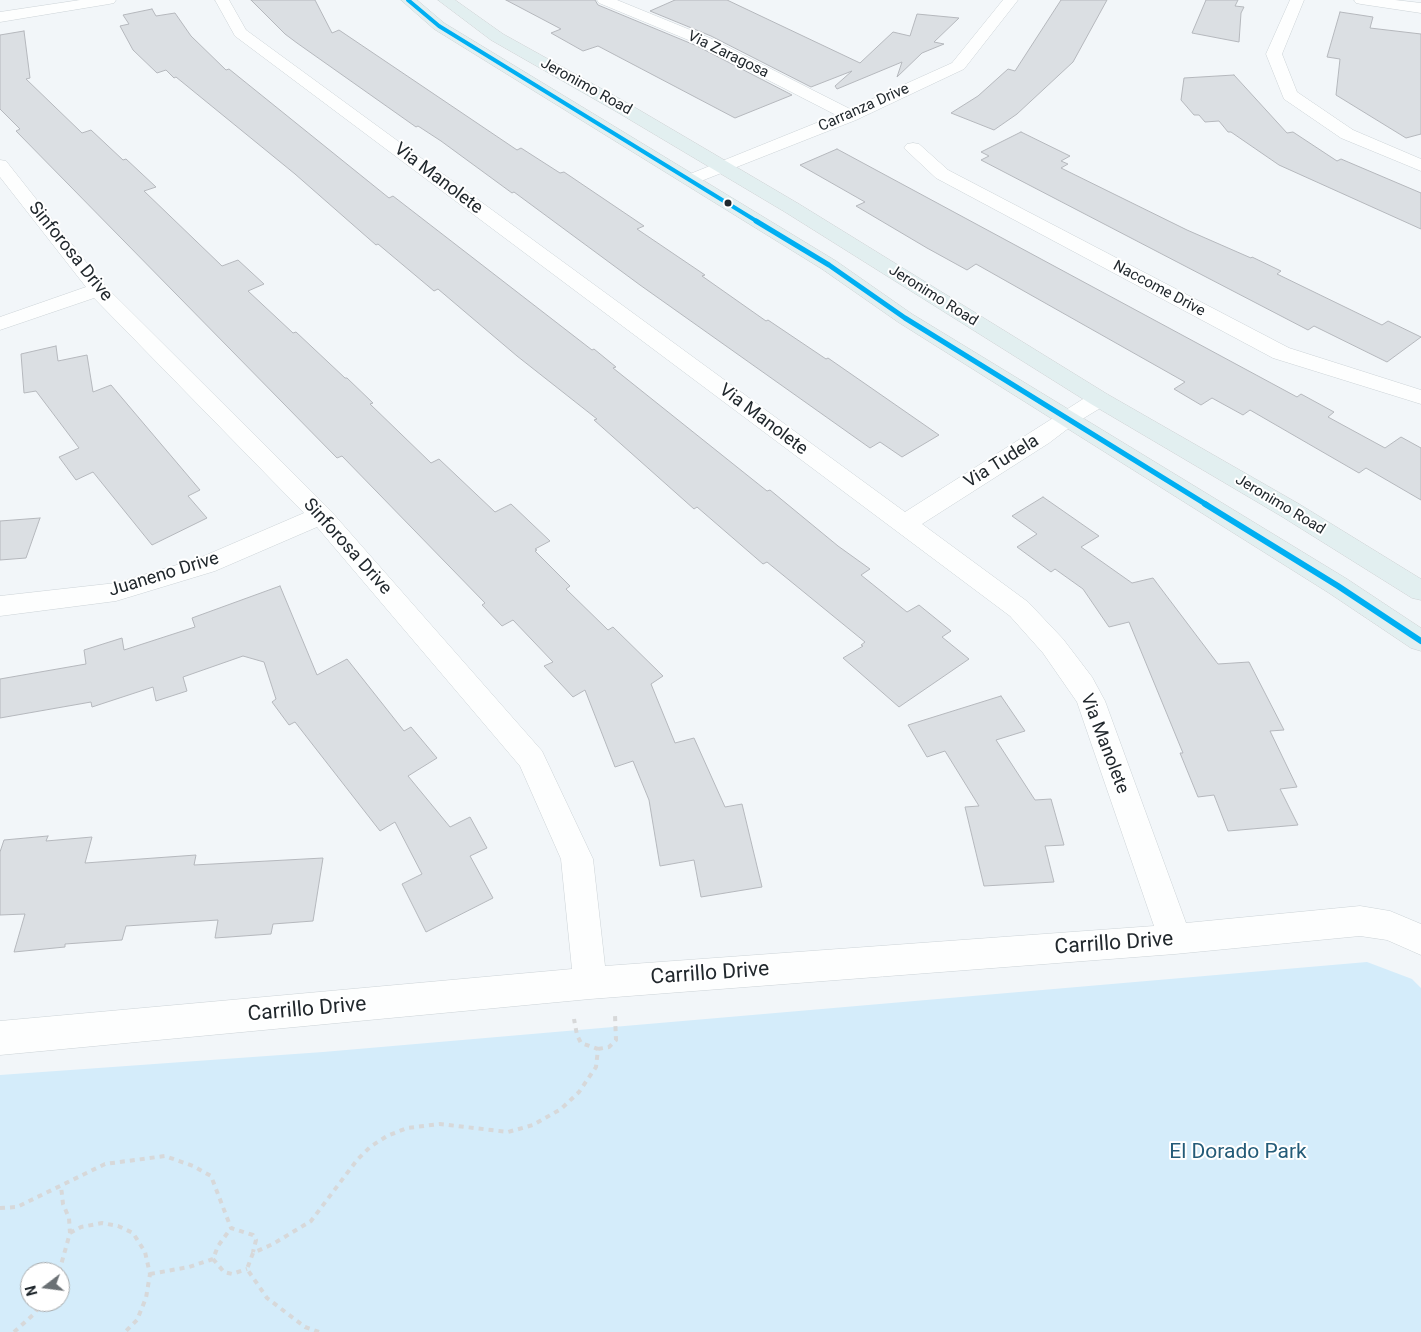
<!DOCTYPE html>
<html>
<head>
<meta charset="utf-8">
<style>
  body { margin:0 }
  #map { position:relative; width:1421px; height:1332px; overflow:hidden; background:#f2f6f9; font-family:Roboto,sans-serif }
  canvas { display:block }
  .north { position:absolute; left:20px; top:1262px; width:50px; height:50px; box-sizing:border-box; background:#fff; border:1px solid #a6a9ab; border-radius:50%; rotate:255deg; font-size:14px; font-weight:700; line-height:20px; text-align:center; color:#21282d }
  .north::after { content:''; display:block; margin:auto; width:18px; height:22px; background:#6a7074; clip-path:polygon(50% 0,100% 100%,50% 72%,0 100%) }
</style>
</head>
<body>
<div id="map">
<canvas width="1421" height="1332"></canvas>
<div class="north">N</div>
</div>
<script>
const g = document.querySelector('canvas').getContext('2d');
g.lineJoin = 'round';
function paint(path, color) { g.fillStyle = color; g.fill(path, 'evenodd'); }
const toPath = rows => new Path2D(rows.map(r => 'M' + r).join(''));
function stroke(path, color, width, dash) { g.strokeStyle = color; g.lineWidth = width; g.lineCap = dash ? 'butt' : 'round'; g.setLineDash(dash || []); g.stroke(path); }
function label(font, color, halo, rows, align = 'center') {
  g.font = font + ' Roboto,sans-serif'; g.lineWidth = 4; g.setLineDash([]); g.textBaseline = 'middle'; g.strokeStyle = halo; g.fillStyle = color; for (const [text, x, y, turn = 0] of rows) {
    g.save(); g.translate(x, y); g.rotate((+turn || 0) * Math.PI / 180); g.textAlign = isNaN(turn) ? turn : align; if (halo) g.strokeText(text, 0, 0); g.fillText(text, 0, 0); g.restore();
  }
}
paint(toPath([
  [1367,962,1412,979,1421,988,1421,1332,0,1332,0,1075,323,1052],
  [30,1272,60,1272,60,1302,30,1302]
]), '#d4ecfa');
const building = toPath([
  [251,0,315,0,332,33,339,30,517,150,521,148,560,173,564,172,644,226,637,229,705,275,702,276,766,321,768,320,826,359,828,358,939,435,902,457,880,442,870,448,640,285,514,192,512,193,441,141,418,126,416,127,297,43,285,34,251,0],
  [506,0,595,0,598,5,697,46,792,95,735,118,598,46,583,51,551,33,561,29,506,0],
  [675,0,727,0,860,63,893,32,910,36,917,14,959,18,934,42,944,44,922,53,897,77,902,62,837,89,835,86,852,71,811,87,711,36,650,11,675,0],
  [1061,0,1107,0,1073,62,1017,114,994,130,951,113,978,96,1008,69,1015,71,1061,0],
  [1206,0,1238,0,1235,6,1244,7,1241,13,1239,42,1192,33,1206,0],
  [152,9,156,16,175,13,191,36,226,70,229,69,389,198,393,196,592,350,594,349,616,367,613,368,767,491,770,490,838,546,870,569,861,575,907,612,919,605,951,631,942,637,969,659,899,707,843,658,863,646,861,645,865,642,767,562,763,564,697,507,694,509,594,420,597,419,517,356,438,289,434,291,378,244,376,245,295,174,176,77,174,78,166,70,157,73,133,50,120,26,129,24,123,15,152,9],
  [1340,12,1373,17,1370,28,1421,34,1421,134,1406,138,1336,95,1340,59,1327,57,1340,12],
  [24,31,30,78,26,79,82,133,91,130,123,160,126,159,156,187,144,191,222,266,238,260,264,284,248,291,293,333,296,332,345,378,347,378,373,403,370,404,431,463,439,459,495,512,511,504,550,541,535,549,537,550,535,551,570,586,566,589,608,630,613,627,663,676,651,684,675,743,694,738,725,807,742,804,762,887,701,897,694,860,660,866,649,800,633,761,615,767,585,690,573,697,544,666,553,662,513,620,502,626,482,605,485,603,342,456,337,458,16,131,20,129,0,109,0,35,24,31],
  [1234,75,1287,133,1293,132,1337,161,1341,159,1421,193,1421,229,1279,165,1231,132,1228,132,1219,121,1205,122,1199,115,1194,115,1181,100,1184,78,1234,75],
  [1021,132,1070,156,1061,161,1068,164,1061,168,1187,230,1251,258,1252,257,1281,271,1277,274,1382,325,1388,321,1421,337,1387,362,1314,326,1308,330,981,160,989,156,981,152,1021,132],
  [837,149,1297,397,1301,394,1334,412,1328,417,1385,448,1401,437,1421,448,1421,500,1366,468,1359,473,1250,410,1243,415,1212,398,1201,405,1174,389,1185,382,976,264,967,270,927,248,856,206,865,202,800,165,837,149],
  [56,346,58,361,87,355,93,392,111,385,200,490,188,496,207,518,152,545,93,472,76,480,59,457,79,448,36,391,24,393,21,354,56,346],
  [1043,497,1099,536,1081,547,1132,583,1153,578,1218,664,1249,662,1284,730,1270,731,1297,787,1280,789,1298,825,1228,831,1214,795,1198,797,1180,753,1183,753,1129,622,1109,627,1083,589,1055,569,1051,572,1017,547,1037,534,1012,516,1043,497],
  [40,518,26,558,0,560,0,521,40,518],
  [280,586,317,675,347,659,404,731,411,727,437,758,408,776,450,827,470,817,487,848,470,856,493,898,426,932,402,884,422,874,395,822,380,831,295,722,289,725,272,702,276,699,264,662,243,656,183,677,187,691,156,701,153,687,92,707,91,702,0,718,0,679,86,664,84,650,122,638,124,650,195,627,192,618,280,586],
  [1001,696,1025,731,996,740,1035,800,1051,799,1064,845,1045,846,1054,882,984,886,965,807,979,806,945,751,927,757,908,725,1001,696],
  [48,836,46,841,92,837,85,863,196,855,194,865,323,858,313,921,273,924,271,934,215,938,218,920,126,926,122,940,65,944,65,947,14,952,25,914,0,915,0,852,4,840,48,836]
]);
paint(building, '#dbdfe3');
stroke(building, '#b5b8bd', 1);
const minor = toPath([
  [80,0,116,0,114,3,109,4,0,22,0,12,80,0],
  [215,0,229,0,246,30,905,512,1091,394,1099,392,1107,394,1110,399,1107,404,1074,424,1049,443,922,524,1028,602,1063,639,1092,677,1105,701,1186,923,1360,906,1390,911,1421,924,1421,955,1387,940,1360,936,1175,954,590,999,0,1055,0,1021,572,969,561,859,520,766,317,527,215,571,116,601,0,616,0,596,116,583,197,559,304,513,94,298,0,330,0,317,86,287,0,177,0,160,6,161,105,286,330,510,542,751,593,859,605,966,1154,926,1077,702,1043,653,1010,616,235,36,215,0],
  [597,0,617,0,710,38,850,109,952,63,1003,0,1018,0,964,69,856,120,691,185,685,184,682,180,685,176,836,115,698,44,599,3,597,0],
  [1290,0,1304,0,1282,54,1297,92,1353,130,1421,159,1421,171,1341,138,1284,99,1266,54,1290,0],
  [1354,0,1395,0,1421,3,1421,13,1361,4,1356,3,1354,0],
  [913,143,919,144,948,170,1289,348,1421,390,1421,404,1273,358,936,178,904,148,907,144,913,143]
]);
const major = toPath([
  [401,0,417,0,444,23,836,261,912,314,1347,579,1421,628,1421,651,1411,648,1329,593,898,322,822,269,434,29,401,0],
  [438,0,455,0,503,34,629,104,799,204,1107,394,1299,504,1421,579,1421,600,1412,598,1281,516,1091,404,785,212,617,112,491,40,438,0]
]);
stroke(minor, '#ccd3d7', 1);
stroke(major, '#ced1d3', 1);
stroke(toPath([
  [598,1049,609,1047,616,1040,615,1015],
  [0,1208,17,1207,105,1164,165,1156,193,1166,211,1176,231,1228,253,1235,256,1240,253,1252],
  [70,1233,81,1227,102,1223,118,1226,133,1233,145,1252,150,1274,146,1298,137,1320,125,1332],
  [213,1259,224,1272,232,1274,247,1269],
  [59,1272,70,1233,69,1218,63,1204,61,1186],
  [150,1274,189,1267,213,1259,218,1246,231,1228],
  [14,1332,34,1314,42,1302],
  [319,1332,305,1327,267,1298,247,1269,253,1253,273,1244,311,1221,357,1160,370,1147,387,1136,407,1128,440,1124,508,1132,533,1125,561,1109,579,1092,596,1067,598,1049,581,1043,577,1035,574,1019]
]), '#d7d8d9', 4, [5, 5]);
paint(minor, '#fdfefe');
paint(major, '#e2eff0');
stroke(toPath([
  [408,0,439,26,758,222]
]), '#00aff2', 4);
stroke(toPath([
  [756,221,829,265,905,318,1207,505]
]), '#00aff2', 5);
stroke(toPath([
  [1205,504,1338,586,1421,641]
]), '#00aff2', 6);
for (const [x, y, r, color] of [
  [728,203,4.5,"#21282d"]
]) { const dot = new Path2D(); dot.arc(x, y, r, 0, 2 * Math.PI); g.fillStyle = color; g.fill(dot); stroke(dot, '#fff', 2); }
label('15px', '#21282d', '#fff', [
  ["Via Zaragosa",728,55,26],
  ["Jeronimo Road",586,87,29],
  ["Carranza Drive",864,108,-24],
  ["Naccome Drive",1159,289,28],
  ["Jeronimo Road",933,296,32],
  ["Jeronimo Road",1280,505,31]
]);
label('18px', '#21282d', '#fff', [
  ["Via Manolete",438,179,37],
  ["Sinforosa Drive",70,252,51],
  ["Via Manolete",763,420,37],
  ["Via Tudela",1002,462,-32],
  ["Sinforosa Drive",347,547,48],
  ["Juaneno Drive",164,575,-17],
  ["Via Manolete",1104,744,69]
]);
label('21px', '#21282d', '#fff', [
  ["Carrillo Drive",1114,944,-4],
  ["Carrillo Drive",710,974,-4],
  ["Carrillo Drive",307,1010,-5]
]);
label('21px', '#235b78', '#fff', [
  ["El Dorado Park",1238,1153]
]);
</script>
</body>
</html>
